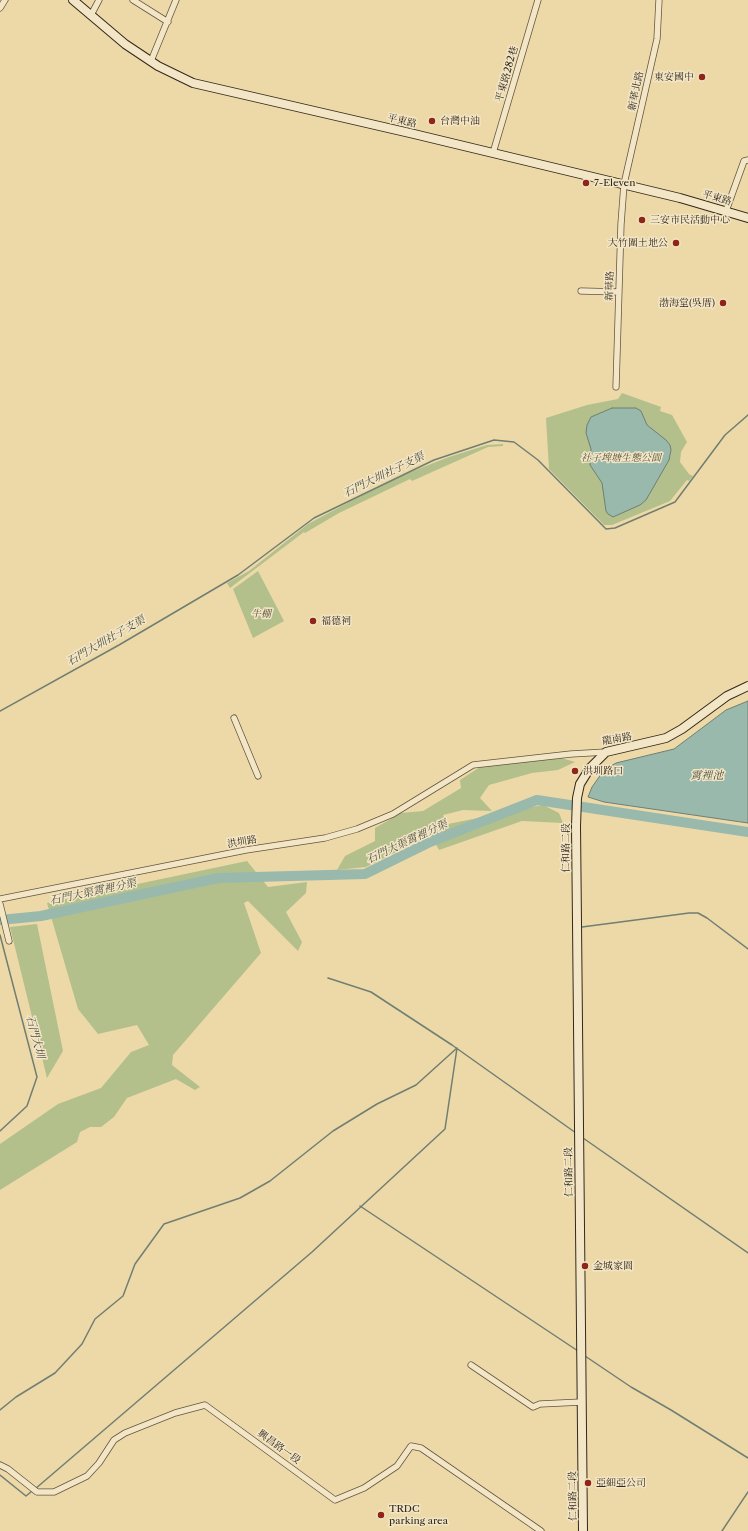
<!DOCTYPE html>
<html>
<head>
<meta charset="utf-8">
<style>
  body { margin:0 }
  canvas { display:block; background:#edd8a8 }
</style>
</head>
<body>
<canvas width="748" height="1531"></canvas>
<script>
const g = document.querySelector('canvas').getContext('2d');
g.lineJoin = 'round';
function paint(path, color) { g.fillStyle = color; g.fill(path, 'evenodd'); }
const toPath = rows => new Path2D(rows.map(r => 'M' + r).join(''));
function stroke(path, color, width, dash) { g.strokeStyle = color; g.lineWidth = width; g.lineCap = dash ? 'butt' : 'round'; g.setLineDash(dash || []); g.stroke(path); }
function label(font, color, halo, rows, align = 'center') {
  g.font = font + ' "Libre Caslon Text","Noto Serif TC",serif'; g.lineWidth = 3; g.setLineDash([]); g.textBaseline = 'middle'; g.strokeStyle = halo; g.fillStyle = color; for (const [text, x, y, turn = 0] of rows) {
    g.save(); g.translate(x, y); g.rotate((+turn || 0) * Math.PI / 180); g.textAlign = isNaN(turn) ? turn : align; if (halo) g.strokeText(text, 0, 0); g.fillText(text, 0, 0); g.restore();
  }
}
paint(toPath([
  [622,393,661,407,660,411,672,415,687,442,681,452,680,462,689,474,693,476,689,481,687,480,670,501,612,525,604,525,549,469,546,418,587,405,618,399],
  [503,444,503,446,488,447,412,481,410,479,339,513,305,533,304,532,230,588,227,583,249,571,308,524,351,501,408,473,449,457,487,445],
  [258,571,284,621,253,638,233,589],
  [558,757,575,762,558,770,532,773,489,785,480,798,492,811,463,810,443,815,448,824,543,805,559,813,563,823,522,821,439,850,426,826,401,840,400,850,366,867,337,870,345,856,375,841,375,828,401,813,423,811,461,788,460,780,480,767],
  [247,861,268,887,307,882,306,893,286,912,302,942,298,951,248,901,244,903,261,953,173,1055,172,1065,200,1087,195,1090,176,1079,127,1098,114,1117,101,1127,90,1127,80,1132,77,1142,0,1190,0,1144,58,1104,101,1088,131,1052,149,1045,137,1025,98,1034,78,1009,47,903],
  [37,924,63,1051,47,1078,10,927]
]), '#b3c08c');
const water = toPath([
  [612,408,636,408,641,411,647,425,666,440,670,445,671,450,669,460,646,500,640,505,613,517,608,514,606,511,602,483,590,465,591,449,586,433,587,425,591,417,612,408],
  [748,701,748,823,604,802,588,797,592,787,604,770,616,763,674,749,726,710,748,701]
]);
paint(water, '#99b9ac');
stroke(water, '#707f72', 1);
stroke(toPath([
  [0,711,119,645,238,575,314,518,434,460,494,440,514,442,538,460,606,529,615,528,675,502,725,435,748,415],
  [582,927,689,913,698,913,707,918,748,949],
  [0,935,37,1077,27,1106,0,1131],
  [328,978,371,992,452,1045,576,1133],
  [583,1138,748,1253],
  [360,1206,578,1351],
  [585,1356,631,1387,671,1410,748,1458],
  [0,1410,16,1397,55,1373,82,1344,95,1319,123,1296,135,1264,164,1224,240,1198,270,1181,333,1131,377,1104,416,1085,457,1048],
  [0,1475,26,1496,32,1491],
  [35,1489,312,1252,445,1129,457,1048],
  [722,1531,748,1492]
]), '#707f72', 1.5);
stroke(toPath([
  [0,920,41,916,218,878,365,874,430,842,537,800,748,832]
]), '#99b9ac', 10);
const street = toPath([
  [133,0,168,22],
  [0,8,5,0],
  [91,15,99,0],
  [151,61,176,0],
  [493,153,538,0],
  [726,211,744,161,748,160],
  [581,291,619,292],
  [616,387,621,224,624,184,657,39,659,0],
  [234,718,258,776],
  [0,899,246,850,325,838,357,829,393,814,473,765,571,754,606,752],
  [0,904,9,941],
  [471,1365,533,1407,540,1404,582,1402],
  [0,1465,8,1469,37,1492,54,1492,87,1476,99,1463,114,1440,125,1433,175,1413,205,1405,335,1500,364,1488,397,1466,411,1446,421,1448,541,1531]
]);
const secondary = toPath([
  [73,0,125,44,158,66,193,83,414,134,680,198,748,218],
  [583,1531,577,923,576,826,577,798,580,784,590,768,606,752,666,738,682,729,727,696,748,686]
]);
stroke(street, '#62553f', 7);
stroke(secondary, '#33291c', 10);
stroke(street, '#f3e6c6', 5.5);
stroke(secondary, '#f3e6c6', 8);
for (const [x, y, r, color] of [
  [702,77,4,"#8f2418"],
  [432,121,4,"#8f2418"],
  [586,183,4,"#8f2418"],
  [642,220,4,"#8f2418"],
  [676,243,4,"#8f2418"],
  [723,303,4,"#8f2418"],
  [313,621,4,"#8f2418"],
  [575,771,4,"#8f2418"],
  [585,1266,4,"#8f2418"],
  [588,1483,4,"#8f2418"],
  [381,1515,4,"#8f2418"]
]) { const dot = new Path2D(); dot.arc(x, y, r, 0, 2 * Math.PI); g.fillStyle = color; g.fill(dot); stroke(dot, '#f3e6c6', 1.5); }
label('10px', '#33291c', '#f3e6c6', [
  ["平東路282巷",507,74,-74],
  ["新華北路",636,91,-78],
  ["平東路",402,121,13],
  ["平東路",717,198,16],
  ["新華路",610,286,-88],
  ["龍南路",617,739,-10],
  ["洪圳路",242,842,-10],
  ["仁和路二段",566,848,-90],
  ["仁和路二段",569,1172,-91],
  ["興昌路一段",279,1447,36],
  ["仁和路二段",573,1496,-91]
]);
label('10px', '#33291c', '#f3e6c6', [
  ["東安國中",694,77,"right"],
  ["台灣中油",440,121],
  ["7-Eleven",594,183],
  ["三安市民活動中心",650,220],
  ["大竹圍土地公",668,243,"right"],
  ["渤海堂(吳厝)",715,303,"right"],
  ["福德祠",321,621],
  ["洪圳路口",583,771],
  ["金城家園",593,1266],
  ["亞細亞公司",596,1483],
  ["TRDC",389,1509],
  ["parking area",389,1521]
], 'left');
label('italic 10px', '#534f38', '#f3e6c6', [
  ["社子埤塘生態公園",621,458],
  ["牛棚",261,614]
]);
label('italic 11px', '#4c4d40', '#f3e6c6', [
  ["石門大圳社子支渠",384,475,-26],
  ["石門大圳社子支渠",106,641,-30],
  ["霄裡池",707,776],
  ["石門大渠霄裡分渠",407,842,-25],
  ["石門大渠霄裡分渠",93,892,-12],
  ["石門大圳",35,1037,75]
]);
</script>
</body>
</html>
